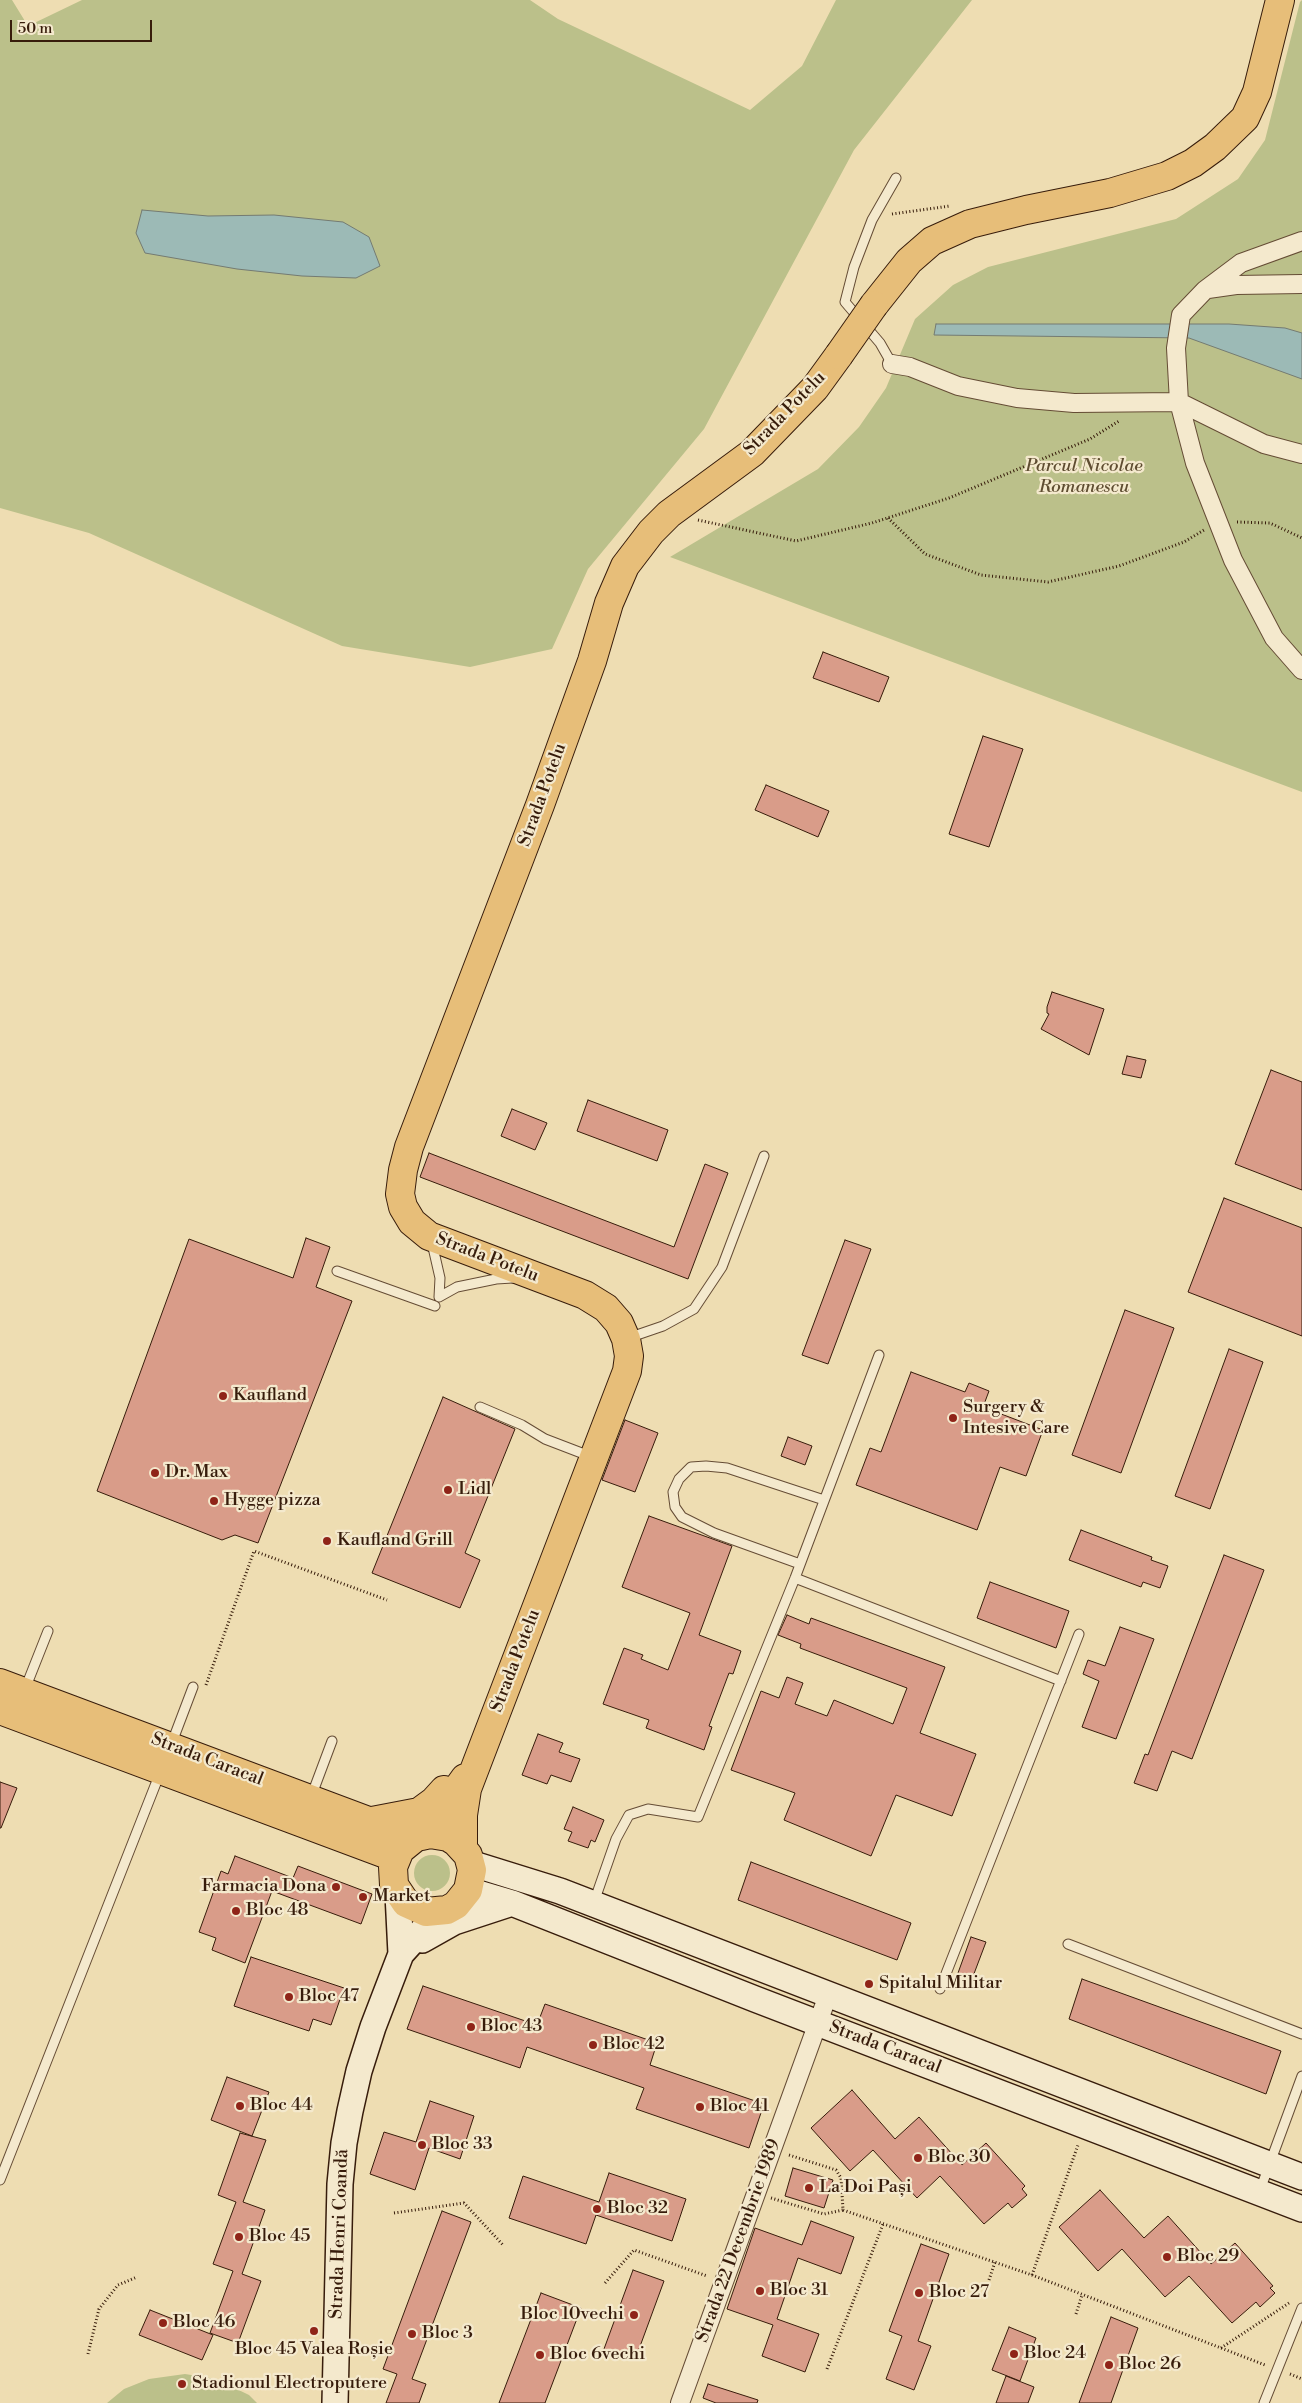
<!DOCTYPE html>
<html>
<head>
<meta charset="utf-8">
<style>
  body { margin:0 }
  #map { position:relative; width:1302px; height:2403px; overflow:hidden; background:#eeddb2; font-family:"Libre Bodoni",serif }
  canvas { display:block }
  .scale { position:absolute; left:10px; top:20px; width:142px; height:22px; box-sizing:border-box; border:2px solid #371c0b; border-top:0; padding-left:6px; font-size:15px; line-height:18px; white-space:nowrap; color:#371c0b; -webkit-text-stroke:4px #f4e9cd; paint-order:stroke }
</style>
</head>
<body>
<div id="map">
<canvas width="1302" height="2403"></canvas>
<div class="scale">50 m</div>
</div>
<script>
const g = document.querySelector('canvas').getContext('2d');
g.lineJoin = 'round';
function paint(path, color) { g.fillStyle = color; g.fill(path, 'evenodd'); }
const toPath = rows => new Path2D(rows.map(r => 'M' + r).join(''));
function stroke(path, color, width, dash) { g.strokeStyle = color; g.lineWidth = width; g.lineCap = dash ? 'butt' : 'round'; g.setLineDash(dash || []); g.stroke(path); }
function label(font, color, halo, rows, align = 'center') {
  g.font = font + ' "Libre Bodoni",serif'; g.lineWidth = 4.5; g.setLineDash([]); g.textBaseline = 'middle'; g.strokeStyle = halo; g.fillStyle = color; for (const [text, x, y, turn = 0] of rows) {
    g.save(); g.translate(x, y); g.rotate((+turn || 0) * Math.PI / 180); g.textAlign = isNaN(turn) ? turn : align; if (halo) g.strokeText(text, 0, 0); g.fillText(text, 0, 0); g.restore();
  }
}
paint(toPath([
  [0,0,12,0,28,26,82,0,530,0,558,19,750,110,802,66,836,0,972,0,854,150,704,429,588,569,552,649,470,667,342,646,89,533,0,508],
  [1302,0,1302,792,670,557,818,469,859,427,886,388,915,319,953,285,988,267,1176,219,1238,179,1265,140,1300,2],
  '414 1873a18 18 0 1 1 36 0a18 18 0 1 1-36 0Z',
  [185,2374,216,2379,249,2395,257,2403,107,2403,124,2389,149,2379]
]), '#bbc08a');
const water = toPath([
  [142,210,208,216,274,215,343,222,369,237,380,266,356,278,302,276,237,269,145,253,136,233,142,210],
  [936,324,1229,324,1285,328,1302,333,1302,379,1189,338,934,335,936,324]
]);
paint(water, '#9cbab6');
stroke(water, '#747b72', 1);
const building = toPath([
  [823,652,889,677,879,702,813,678,823,652],
  [983,736,1023,749,989,847,949,834,983,736],
  [766,785,829,811,818,837,755,810,766,785],
  [1052,992,1104,1009,1089,1055,1041,1029,1049,1014,1047,1013,1047,1007,1052,992],
  [1127,1056,1146,1060,1141,1078,1122,1074,1127,1056],
  [1271,1070,1302,1082,1302,1190,1235,1164,1271,1070],
  [588,1100,668,1130,657,1161,577,1131,588,1100],
  [512,1109,547,1123,535,1150,501,1136,512,1109],
  [429,1153,674,1247,705,1164,728,1173,688,1279,420,1177,429,1153],
  [1224,1198,1302,1228,1302,1336,1188,1292,1224,1198],
  [306,1238,330,1247,316,1287,352,1301,258,1543,235,1535,222,1540,97,1491,189,1239,293,1278,306,1238],
  [845,1240,871,1249,828,1364,802,1355,845,1240],
  [1125,1310,1174,1328,1121,1473,1072,1455,1125,1310],
  [1229,1349,1263,1362,1210,1509,1175,1496,1229,1349],
  [911,1372,965,1392,969,1383,989,1391,983,1407,1043,1430,1026,1476,1000,1467,977,1530,856,1485,870,1448,881,1452,911,1372],
  [443,1397,515,1429,465,1553,480,1560,460,1608,372,1573,443,1397],
  [625,1420,658,1433,635,1492,602,1480,625,1420],
  [788,1437,812,1446,805,1465,781,1456,788,1437],
  [649,1516,732,1546,699,1635,741,1651,733,1674,729,1673,709,1726,712,1727,704,1750,646,1728,649,1720,603,1704,624,1648,643,1655,641,1659,668,1670,690,1613,622,1587,649,1516],
  [1081,1530,1152,1557,1151,1560,1168,1566,1160,1588,1143,1582,1141,1587,1069,1560,1081,1530],
  [1224,1555,1264,1570,1192,1759,1172,1751,1157,1791,1134,1783,1145,1754,1148,1755,1224,1555],
  [990,1582,1069,1611,1056,1648,977,1618,990,1582],
  [787,1615,809,1624,811,1618,945,1667,920,1733,976,1754,952,1816,896,1795,871,1856,784,1820,795,1793,731,1770,761,1691,779,1698,787,1677,803,1683,795,1704,827,1716,834,1700,893,1724,907,1688,800,1648,801,1644,778,1635,787,1615],
  [1120,1627,1154,1639,1116,1739,1082,1727,1099,1681,1083,1674,1088,1660,1105,1666,1120,1627],
  [538,1734,563,1743,559,1752,580,1759,571,1782,551,1775,547,1784,522,1775,538,1734],
  [0,1782,17,1788,1,1828,0,1828,0,1782],
  [573,1807,604,1820,595,1842,591,1840,588,1848,568,1841,572,1832,564,1829,573,1807],
  [235,1856,293,1878,298,1866,372,1894,361,1924,272,1891,245,1963,212,1950,216,1938,199,1932,221,1871,228,1874,235,1856],
  [751,1862,911,1923,897,1960,738,1900,751,1862],
  [971,1937,986,1942,972,1979,958,1973,971,1937],
  [251,1957,344,1988,331,2025,313,2019,309,2031,234,2006,251,1957],
  [1082,1979,1281,2051,1266,2094,1069,2019,1082,1979],
  [423,1986,537,2025,545,2004,657,2043,650,2065,764,2104,749,2148,636,2109,644,2088,527,2047,520,2068,407,2029,423,1986],
  [227,2077,269,2092,252,2136,211,2120,227,2077],
  [852,2090,895,2139,919,2117,962,2165,986,2143,1025,2186,1022,2189,1027,2195,1012,2208,1008,2203,984,2224,940,2176,917,2198,873,2150,850,2171,811,2128,852,2090],
  [430,2101,474,2116,460,2159,429,2148,415,2190,370,2174,384,2132,416,2142,430,2101],
  [240,2133,266,2140,243,2202,265,2210,242,2274,261,2281,238,2343,210,2333,233,2271,213,2264,236,2202,218,2195,240,2133],
  [793,2168,833,2180,824,2208,785,2196,793,2168],
  [609,2173,686,2199,672,2241,596,2215,586,2244,509,2218,523,2176,599,2202,609,2173],
  [1100,2190,1144,2238,1168,2216,1211,2264,1235,2243,1273,2286,1270,2288,1275,2293,1260,2307,1256,2302,1232,2323,1189,2276,1165,2297,1122,2249,1098,2271,1059,2227,1100,2190],
  [442,2211,471,2222,412,2379,426,2384,419,2403,386,2403,397,2374,383,2369,442,2211],
  [811,2221,854,2237,841,2274,798,2258,777,2319,819,2334,805,2372,762,2356,773,2325,727,2309,755,2228,802,2245,811,2221],
  [921,2244,949,2254,918,2341,931,2346,914,2390,886,2379,902,2336,889,2331,921,2244],
  [633,2270,664,2281,635,2360,604,2349,633,2270],
  [541,2293,581,2308,545,2403,499,2403,541,2293],
  [150,2310,213,2335,202,2360,139,2335,150,2310],
  [1111,2317,1138,2328,1111,2403,1079,2403,1111,2317],
  [1009,2327,1036,2338,1020,2381,992,2370,1009,2327],
  [1006,2376,1034,2387,1028,2403,996,2403,1006,2376],
  [708,2384,758,2400,757,2403,716,2403,703,2398,708,2384]
]);
paint(building, '#d99c89');
stroke(building, '#371c0b', 1);
const lane = toPath([
  [892,364,880,343,845,302,854,267,872,220,896,178],
  [432,1243,440,1278,439,1297],
  [337,1271,435,1306],
  [439,1297,457,1287,496,1279,513,1278],
  [628,1338,663,1326,694,1309,722,1267,764,1156],
  [480,1407,522,1425,545,1439,592,1457],
  [800,1564,714,1533,682,1517,675,1507,673,1492,679,1479,691,1467,706,1466,727,1468,824,1500],
  [795,1578,1061,1681],
  [25,1689,48,1631],
  [171,1745,193,1687],
  [311,1797,332,1741],
  [594,1902,616,1839,629,1815,648,1809,698,1817,795,1578,879,1355],
  [1068,1944,1302,2034],
  [940,1989,1079,1634],
  [0,2180,160,1773],
  [1260,2190,1302,2076],
  [1264,2403,1302,2308]
]);
const street = toPath([
  [1302,241,1241,263,1205,290,1181,315,1176,348,1179,402,1195,463,1233,560,1274,638,1302,670],
  [1208,289,1236,285,1302,284],
  [892,364,910,367,958,386,1017,398,1074,403,1179,402,1264,444,1302,454],
  [680,2403,828,1995]
]);
const secondary = toPath([
  [470,1863,560,1891,1302,2177],
  [468,1890,512,1903,755,1999,1302,2209],
  [398,1894,401,1954],
  [422,1940,454,1922,512,1903],
  [335,2403,340,2184,344,2143,350,2111,359,2071,373,2027,401,1954,438,1913]
]);
const primary = toPath([
  [874,305,909,261,932,241,970,224,1026,210,1110,193,1167,176,1193,163,1215,147,1245,118,1257,92,1280,0],
  [0,1683,414,1838],
  [0,1710,396,1858],
  [372,1821,419,1812,434,1801,444,1790],
  [421,1836,430,1834,448,1837,456,1842,468,1855,472,1870,468,1890,456,1905,447,1910,426,1912,406,1903,394,1885,393,1867,400,1850,432,1824,465,1778],
  [463,1849,463,1815,467,1789,627,1371,629,1356,626,1339,619,1323,606,1308,585,1295,429,1236,412,1222,403,1207,400,1194,403,1170,409,1147,540,805,592,661,609,603,625,566,651,532,669,514,752,453,815,388,839,355]
]);
stroke(lane, '#654c35', 11);
stroke(street, '#654c35', 20);
stroke(secondary, '#371c0b', 28);
stroke(primary, '#371c0b', 30);
stroke(toPath([
  [892,214,950,206],
  [888,518,925,554,981,575,1048,582,1119,566,1184,542,1204,530],
  [698,520,796,541,872,523,949,498,1090,439,1119,421],
  [1237,522,1270,523,1302,538],
  [206,1685,254,1551,387,1600],
  [789,2155,836,2170,841,2178,843,2210,1032,2275,1265,2365],
  [771,2198,824,2214,843,2210],
  [394,2213,464,2203,504,2246],
  [1032,2275,1078,2145],
  [989,2280,995,2262],
  [605,2283,634,2250,707,2276],
  [1076,2314,1082,2295],
  [1221,2348,1289,2303],
  [88,2354,99,2309,118,2285,137,2277],
  [827,2369,883,2224],
  [1290,2374,1302,2379]
]), '#371c0b', 3, [1, 2.5]);
stroke(lane, '#f4e9cd', 9);
stroke(street, '#f4e9cd', 18);
stroke(secondary, '#f4e9cd', 25);
stroke(primary, '#e7be79', 28);
const primaryBridge = toPath([
  [839,355,874,305]
]);
stroke(primaryBridge, '#371c0b', 30, []);
stroke(primaryBridge, '#e7be79', 28);
for (const [x, y, r, color] of [
  [223,1396,5,"#8f2418"],
  [953,1418,5,"#8f2418"],
  [155,1473,5,"#8f2418"],
  [448,1490,5,"#8f2418"],
  [214,1501,5,"#8f2418"],
  [327,1541,5,"#8f2418"],
  [336,1887,5,"#8f2418"],
  [363,1897,5,"#8f2418"],
  [236,1911,5,"#8f2418"],
  [869,1984,5,"#8f2418"],
  [289,1997,5,"#8f2418"],
  [471,2027,5,"#8f2418"],
  [593,2045,5,"#8f2418"],
  [240,2106,5,"#8f2418"],
  [700,2107,5,"#8f2418"],
  [422,2145,5,"#8f2418"],
  [918,2158,5,"#8f2418"],
  [809,2188,5,"#8f2418"],
  [597,2209,5,"#8f2418"],
  [239,2237,5,"#8f2418"],
  [1167,2257,5,"#8f2418"],
  [760,2291,5,"#8f2418"],
  [919,2293,5,"#8f2418"],
  [634,2315,5,"#8f2418"],
  [163,2323,5,"#8f2418"],
  [314,2331,5,"#8f2418"],
  [412,2334,5,"#8f2418"],
  [1014,2354,5,"#8f2418"],
  [540,2355,5,"#8f2418"],
  [1109,2365,5,"#8f2418"],
  [182,2384,5,"#8f2418"]
]) { const dot = new Path2D(); dot.arc(x, y, r, 0, 2 * Math.PI); g.fillStyle = color; g.fill(dot); stroke(dot, '#f4e9cd', 2); }
label('18px', '#371c0b', '#f4e9cd', [
  ["Strada Potelu",785,414,-46],
  ["Strada Potelu",543,795,-70],
  ["Strada Potelu",487,1258,21],
  ["Strada Potelu",516,1661,-69],
  ["Strada Caracal",207,1760,21],
  ["Strada Caracal",885,2048,21],
  ["Strada Henri Coandă",340,2234,-88],
  ["Strada 22 Decembrie 1989",739,2241,-70]
]);
label('italic 18px', '#5f4d31', '#f4e9cd', [
  ["Parcul Nicolae",1084,467],
  ["Romanescu",1084,488]
]);
label('18px', '#371c0b', '#f4e9cd', [
  ["Kaufland",233,1396],
  ["Surgery &",963,1408],
  ["Intesive Care",963,1429],
  ["Dr. Max",165,1473],
  ["Lidl",458,1490],
  ["Hygge pizza",224,1501],
  ["Kaufland Grill",337,1541],
  ["Farmacia Dona",326,1887,"right"],
  ["Market",373,1897],
  ["Bloc 48",246,1911],
  ["Spitalul Militar",879,1984],
  ["Bloc 47",299,1997],
  ["Bloc 43",481,2027],
  ["Bloc 42",603,2045],
  ["Bloc 44",250,2106],
  ["Bloc 41",710,2107],
  ["Bloc 33",432,2145],
  ["Bloc 30",928,2158],
  ["La Doi Pași",819,2188],
  ["Bloc 32",607,2209],
  ["Bloc 45",249,2237],
  ["Bloc 29",1177,2257],
  ["Bloc 31",770,2291],
  ["Bloc 27",929,2293],
  ["Bloc 10vechi",624,2315,"right"],
  ["Bloc 46",173,2323],
  ["Bloc 3",422,2334],
  ["Bloc 45 Valea Roșie",314,2350,"center"],
  ["Bloc 24",1024,2354],
  ["Bloc 6vechi",550,2355],
  ["Bloc 26",1119,2365],
  ["Stadionul Electroputere",192,2384]
], 'left');
</script>
</body>
</html>
